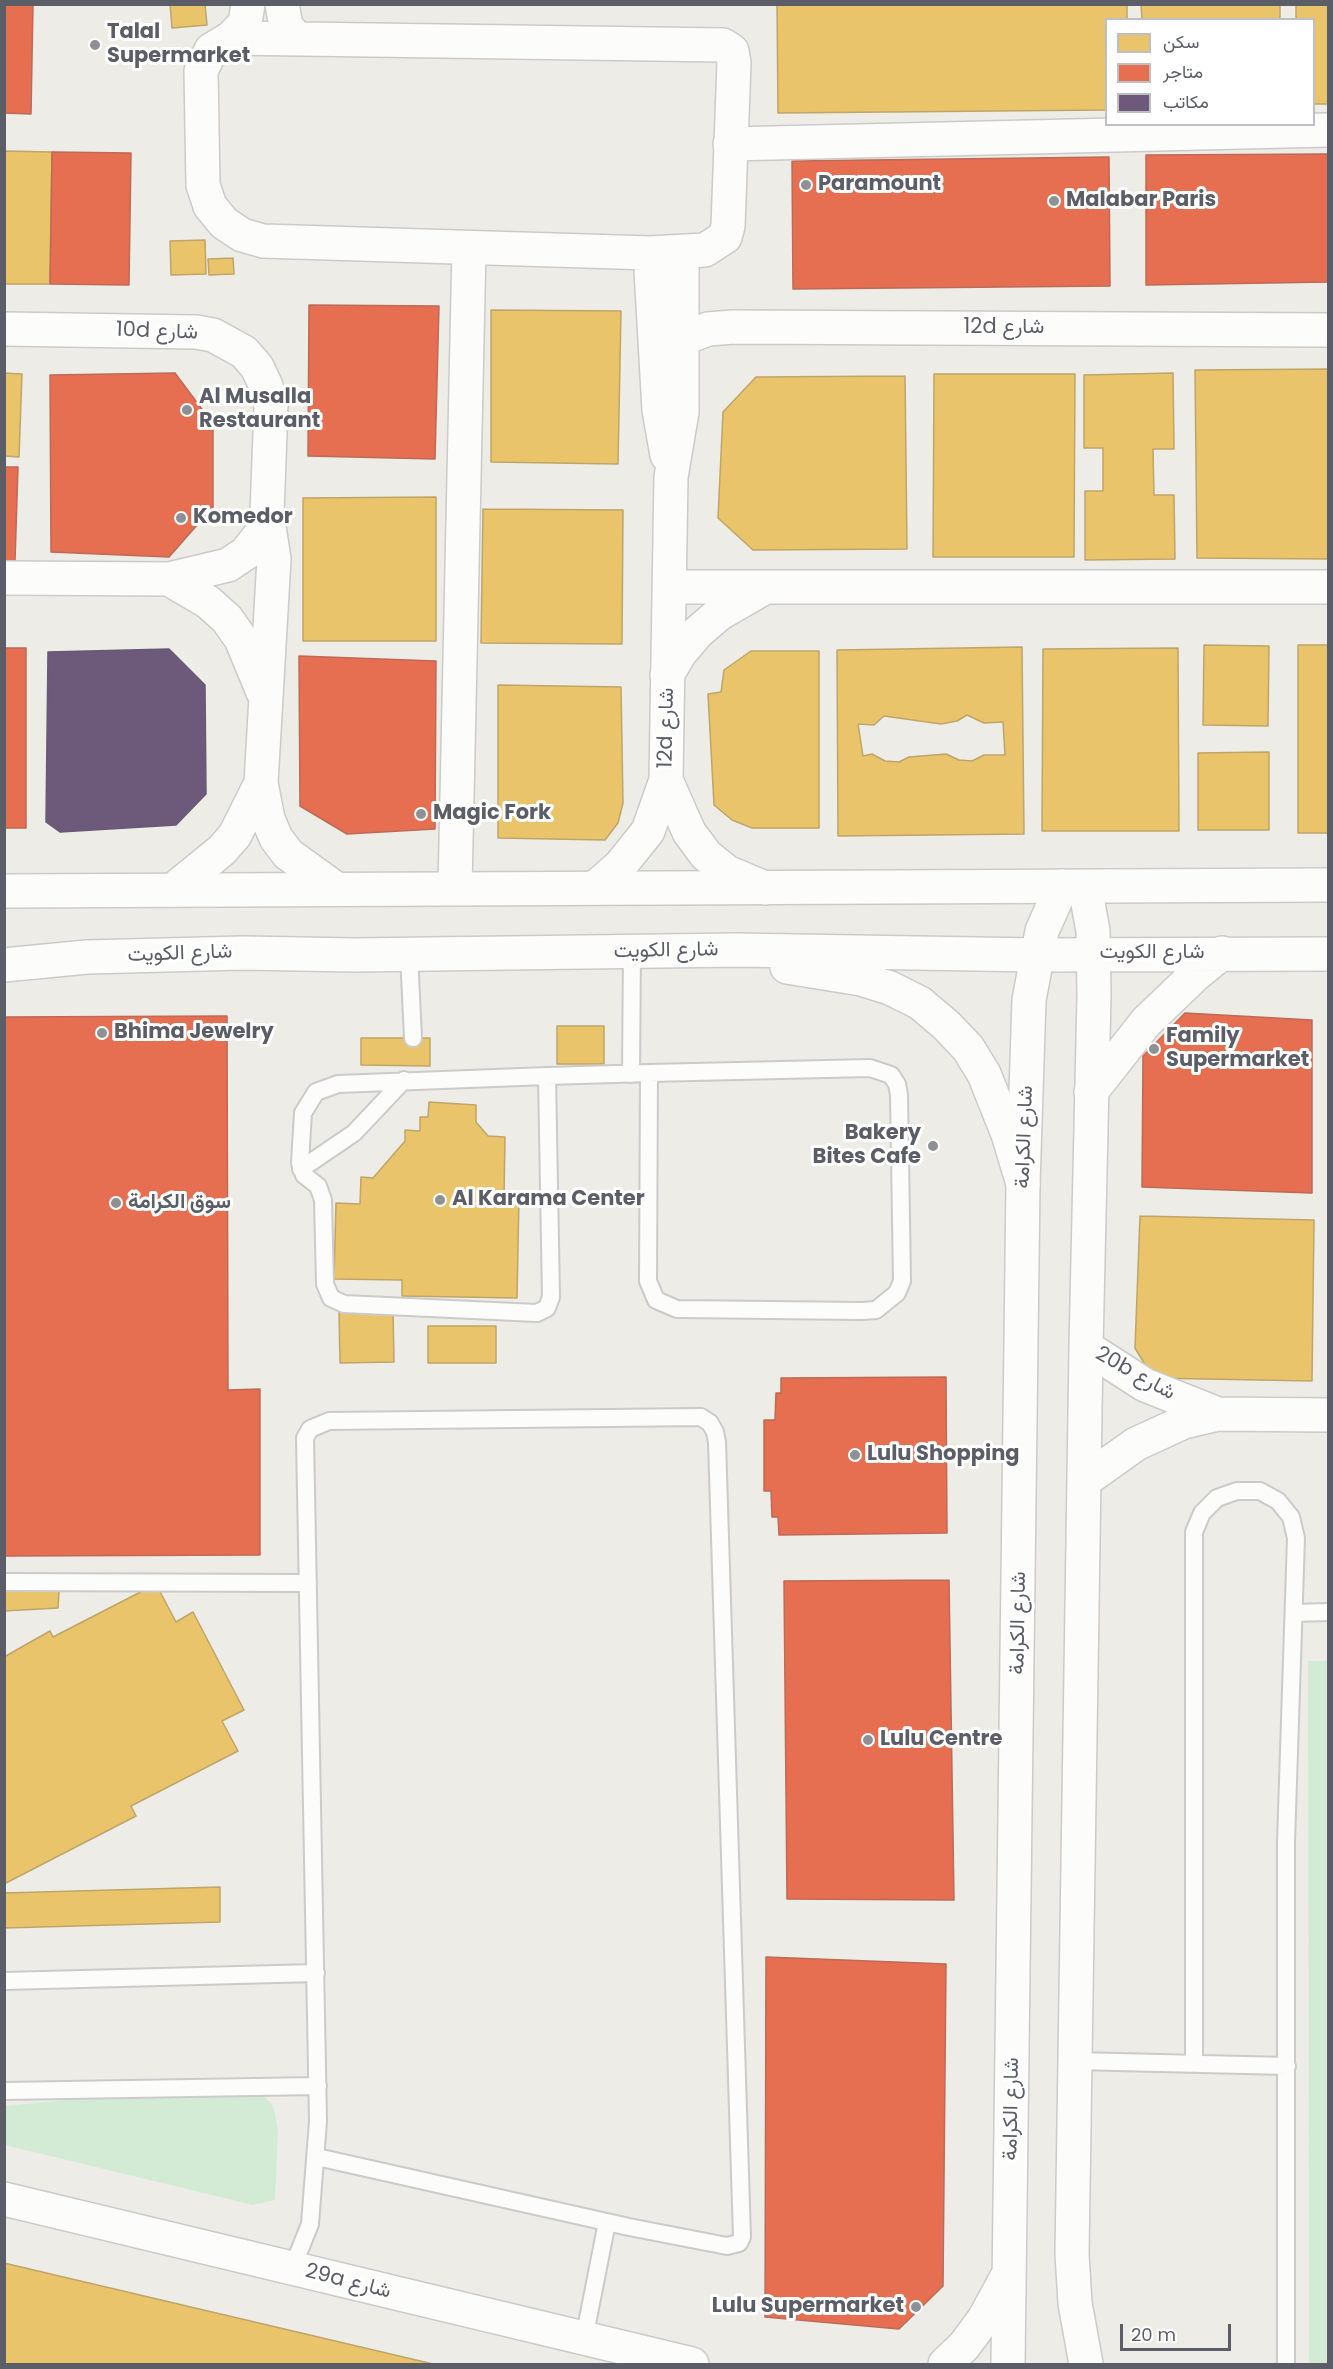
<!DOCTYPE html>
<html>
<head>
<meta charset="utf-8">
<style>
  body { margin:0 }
  #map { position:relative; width:1333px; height:2369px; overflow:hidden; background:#edece6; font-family:Poppins,Vazirmatn,sans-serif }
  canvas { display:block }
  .frame { position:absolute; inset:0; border:6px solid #5b5e66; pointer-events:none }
  .legend { position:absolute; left:1105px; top:18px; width:210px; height:108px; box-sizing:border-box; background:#fff; border:2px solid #bdbfc2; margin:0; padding:8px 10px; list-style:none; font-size:18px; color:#5b5e66 }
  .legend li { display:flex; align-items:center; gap:12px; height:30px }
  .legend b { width:30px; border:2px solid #bdbfc2 }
  .scale { position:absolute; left:1120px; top:2324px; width:111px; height:27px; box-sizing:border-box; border:3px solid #5b5e66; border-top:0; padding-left:8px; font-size:18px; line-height:21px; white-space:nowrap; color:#5b5e66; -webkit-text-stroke:4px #fff; paint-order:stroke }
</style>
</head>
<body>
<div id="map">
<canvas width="1333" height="2369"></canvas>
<div class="frame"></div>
<ul class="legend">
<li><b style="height:16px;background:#e9c46a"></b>سكن</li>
<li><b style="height:16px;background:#e76f51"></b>متاجر</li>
<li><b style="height:16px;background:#6d597a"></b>مكاتب</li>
</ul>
<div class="scale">20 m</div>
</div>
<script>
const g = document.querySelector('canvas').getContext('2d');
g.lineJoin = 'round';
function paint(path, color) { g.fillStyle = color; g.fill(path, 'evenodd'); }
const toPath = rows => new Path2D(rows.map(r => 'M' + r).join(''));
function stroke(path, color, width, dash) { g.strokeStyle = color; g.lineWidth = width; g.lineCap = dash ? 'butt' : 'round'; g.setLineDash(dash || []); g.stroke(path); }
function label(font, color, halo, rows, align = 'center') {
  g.font = font + ' Poppins,Vazirmatn,sans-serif'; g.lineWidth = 6; g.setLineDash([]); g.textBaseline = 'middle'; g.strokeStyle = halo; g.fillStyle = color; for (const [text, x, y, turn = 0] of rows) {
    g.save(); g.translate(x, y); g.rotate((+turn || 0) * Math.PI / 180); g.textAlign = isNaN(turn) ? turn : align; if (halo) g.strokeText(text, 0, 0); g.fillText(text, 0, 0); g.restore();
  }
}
paint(toPath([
  [1308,1661,1328,1661,1328,2364,1309,2364],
  [229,2084,258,2089,273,2106,278,2129,275,2200,253,2205,5,2145,5,2106]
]), '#d3ebd4');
const homes = toPath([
  [170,4,205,4,207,25,172,28,170,4],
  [777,4,1127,4,1127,20,1106,20,1106,110,778,113,777,4],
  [1141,4,1280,4,1280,20,1142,20,1141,4],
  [1296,4,1328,4,1328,104,1314,104,1314,20,1296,20,1296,4],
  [4,151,52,152,50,284,4,284,4,151],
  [205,240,206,274,171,275,170,241,205,240],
  [233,258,234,274,209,275,208,259,233,258],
  [491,310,621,311,618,464,491,462,491,310],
  [1328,369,1328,559,1197,558,1195,370,1328,369],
  [4,373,22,374,19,457,4,456,4,373],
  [1173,373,1174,449,1153,449,1154,495,1174,495,1175,559,1085,560,1085,491,1103,491,1103,448,1084,448,1084,375,1173,373],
  [934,374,1075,374,1074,557,933,557,934,374],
  [905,376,907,549,753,550,718,518,723,412,756,377,905,376],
  [436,497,436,641,303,641,303,498,436,497],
  [483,509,623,510,622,644,481,643,483,509],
  [1204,645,1269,646,1268,726,1203,725,1204,645],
  [1298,645,1328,645,1328,833,1298,833,1298,645],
  [1022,647,1024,834,838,836,837,650,1022,647],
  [967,715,984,723,1003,722,1005,755,984,755,972,761,959,760,946,754,909,757,899,762,885,761,872,754,863,756,858,724,874,725,884,716,941,724,957,721,967,715],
  [1178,648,1179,831,1042,831,1043,649,1178,648],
  [751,651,819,651,819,828,752,828,732,820,714,805,708,694,721,692,724,670,751,651],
  [498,685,621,687,623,803,618,823,605,840,498,838,498,685],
  [1269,752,1269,830,1198,830,1198,753,1269,752],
  [557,1026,604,1026,604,1064,557,1064,557,1026],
  [361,1038,430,1038,430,1066,361,1065,361,1038],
  [429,1102,476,1105,476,1122,488,1136,505,1137,504,1197,519,1197,517,1298,402,1296,402,1280,334,1279,336,1203,360,1204,361,1177,373,1178,405,1141,405,1130,420,1131,420,1117,428,1117,429,1102],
  [1140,1216,1314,1220,1312,1381,1153,1378,1135,1348,1140,1216],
  [393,1311,394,1362,340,1363,339,1312,393,1311],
  [428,1326,496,1326,496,1363,428,1363,428,1326],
  [156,1584,176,1622,193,1612,244,1710,222,1721,238,1751,131,1806,136,1816,4,1884,4,1657,50,1631,53,1637,156,1584],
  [4,1590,59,1591,58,1608,4,1611,4,1590],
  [220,1887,220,1922,4,1928,4,1893,220,1887],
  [4,2263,433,2364,4,2364,4,2263]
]);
paint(homes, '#e9c46a');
stroke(homes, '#bea569', 1.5);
const shops = toPath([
  [4,4,33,4,31,114,4,113,4,4],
  [52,152,131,153,129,285,50,284,52,152],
  [1328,154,1328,282,1146,285,1146,155,1328,154],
  [1109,157,1110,286,793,289,792,161,1109,157],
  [309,305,439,306,435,459,308,456,309,305],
  [175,373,213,424,213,507,169,557,51,552,50,375,175,373],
  [4,467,18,467,15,561,4,561,4,467],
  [4,648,26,648,26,828,4,828,4,648],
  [299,656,436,661,435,829,347,834,300,806,299,656],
  [1185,1013,1312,1020,1312,1193,1142,1187,1143,1056,1185,1013],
  [227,1016,228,1390,260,1389,260,1555,4,1556,4,1017,227,1016],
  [946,1377,947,1533,779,1535,778,1517,772,1517,771,1491,764,1491,764,1420,775,1420,776,1393,781,1393,781,1378,946,1377],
  [949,1580,954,1900,787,1899,784,1581,949,1580],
  [766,1957,946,1964,943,2286,899,2329,765,2317,766,1957]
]);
paint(shops, '#e76f51');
stroke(shops, '#bd6a57', 1.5);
const offices = toPath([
  [169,649,205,685,206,794,176,825,60,832,46,822,48,652,169,649]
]);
paint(offices, '#6d597a');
stroke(offices, '#685a74', 1.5);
const service = toPath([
  [409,954,413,1038],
  [631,1074,632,951],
  [547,1076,338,1084,316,1092,303,1113,300,1163,304,1175,318,1186,323,1200,325,1284,331,1298,344,1304,537,1313,547,1308,551,1297,547,1076,649,1073,870,1068,891,1075,897,1084,899,1095,902,1281,897,1293,876,1310,862,1311,677,1309,656,1300,648,1281,649,1073],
  [301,1169,354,1133,404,1080],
  [4,1582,308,1583],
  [1295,1613,1328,1612],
  [4,1981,316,1973],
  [1075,2061,1287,2066],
  [1194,2063,1194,1532,1202,1513,1217,1498,1237,1491,1260,1491,1278,1501,1291,1517,1296,1538,1286,1842,1286,2364],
  [4,2091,318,2086],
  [292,2269,310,2224,318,2121,305,1438,310,1429,329,1421,701,1417,710,1423,715,1432,717,1442,742,2237,739,2243,727,2246,629,2227,317,2157],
  [584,2339,607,2222]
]);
const minor = toPath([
  [282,4,286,26,297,39],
  [231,38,723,45,732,51,734,63,728,226,725,237,705,250,650,253,263,241,242,235,224,223,210,206,203,185,201,71,211,50,231,38],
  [231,38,245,23,248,4],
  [730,144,1328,130],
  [650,253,659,410,667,455],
  [4,329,196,332,213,335,244,352,257,367,266,386,271,406,267,514,260,535,246,553,228,565,169,579,4,578],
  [682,339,708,329,733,327,1328,330],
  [267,514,274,559,261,783,268,819,276,838,288,854,335,888],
  [169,579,208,602,227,619,241,639,263,692],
  [669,587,1328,587],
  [667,675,680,653,698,632,719,614,764,588],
  [666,780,689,832,706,855,727,872,765,888],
  [1085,887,1093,931,1094,996,1086,1347,1072,2254,1075,2303,1086,2364],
  [455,888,469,248],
  [595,888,620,866,648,831,666,780,671,477,682,412,682,253],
  [173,890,222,850,235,835,261,783],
  [1086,1347,1145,1385,1218,1414],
  [1084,1481,1136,1444,1184,1422,1218,1414,1328,1415],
  [4,2199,692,2364],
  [945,2364,964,2346,984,2319,1008,2275],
  [1008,2364,1023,1184,1029,1000,1042,931,1062,886]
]);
const secondary = toPath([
  [4,891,1328,885],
  [4,965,87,957,243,953,355,955,737,950,1036,955,1328,954],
  [787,967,861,979,890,988,920,1003,946,1025,968,1048,984,1074,1008,1134,1023,1184],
  [1091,1092,1146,1022,1195,975,1222,953]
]);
stroke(service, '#cacbca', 20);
stroke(minor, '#cacbca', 36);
stroke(secondary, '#cbcbcb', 36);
stroke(service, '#fcfcfb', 16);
stroke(minor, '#fcfcfb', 33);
stroke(secondary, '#fcfcfb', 33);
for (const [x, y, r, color] of [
  [95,45,6,"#8e9093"],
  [806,185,6,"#8e9093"],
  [1054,201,6,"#8e9093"],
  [187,410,6,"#8e9093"],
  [181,518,6,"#8e9093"],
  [421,814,6,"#8e9093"],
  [102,1033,6,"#8e9093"],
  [1154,1049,6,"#8e9093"],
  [933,1146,6,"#8e9093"],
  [440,1200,6,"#8e9093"],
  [116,1203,6,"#8e9093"],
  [855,1455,6,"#8e9093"],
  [868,1740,6,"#8e9093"],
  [916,2307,6,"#8e9093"]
]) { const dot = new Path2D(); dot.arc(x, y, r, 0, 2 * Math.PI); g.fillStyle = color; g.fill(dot); stroke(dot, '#fff', 2); }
label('bold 21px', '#5b5e66', '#fff', [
  ["Talal",107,33],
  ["Supermarket",107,57],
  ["Paramount",818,185],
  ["Malabar Paris",1066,201],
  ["Al Musalla",199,398],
  ["Restaurant",199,422],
  ["Komedor",193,518],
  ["Magic Fork",433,814],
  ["Bhima Jewelry",114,1033],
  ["Family",1166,1037],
  ["Supermarket",1166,1061],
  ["Bakery",921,1134,"right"],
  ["Bites Cafe",921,1158,"right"],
  ["Al Karama Center",452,1200],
  ["سوق الكرامة",128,1203],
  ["Lulu Shopping",867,1455],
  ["Lulu Centre",880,1740],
  ["Lulu Supermarket",904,2307,"right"]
], 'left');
label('21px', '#5b5e66', '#fff', [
  ["12d شارع",1004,328],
  ["10d شارع",157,332,2],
  ["12d شارع",667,728,-89],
  ["شارع الكويت",666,951,-1],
  ["شارع الكويت",1152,953],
  ["شارع الكويت",180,954,-2],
  ["شارع الكرامة",1025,1137,-88],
  ["20b شارع",1135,1374,29],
  ["شارع الكرامة",1019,1623,-89],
  ["شارع الكرامة",1012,2109,-89],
  ["29a شارع",348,2282,14]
]);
</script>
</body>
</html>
